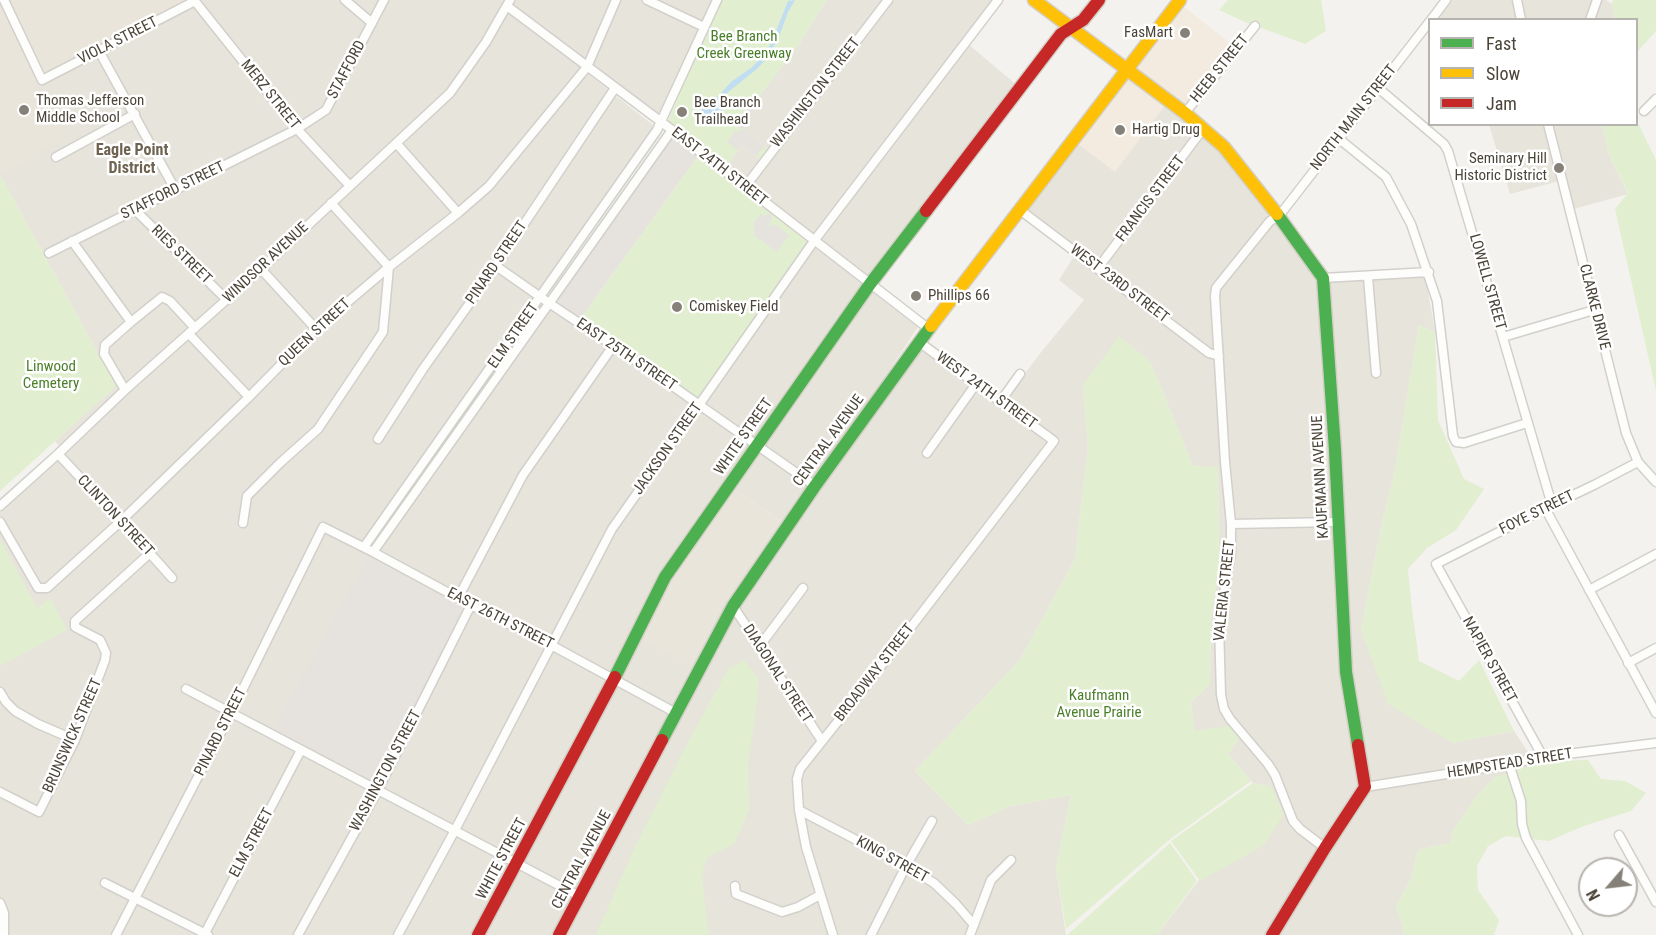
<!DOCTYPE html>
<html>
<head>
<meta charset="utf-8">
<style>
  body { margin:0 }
  #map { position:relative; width:1656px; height:935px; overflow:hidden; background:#f4f2ee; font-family:"Roboto Condensed",sans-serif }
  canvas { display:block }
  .legend { position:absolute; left:1428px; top:18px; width:210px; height:108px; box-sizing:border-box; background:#fff; border:2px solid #b7b4b0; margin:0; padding:8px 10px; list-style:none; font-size:18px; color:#4b4439 }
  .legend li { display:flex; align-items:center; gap:12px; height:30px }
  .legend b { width:30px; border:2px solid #b7b4b0 }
  .north { position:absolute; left:1578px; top:857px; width:60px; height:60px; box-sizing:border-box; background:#fff; border:2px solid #b7b4b0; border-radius:50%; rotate:242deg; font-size:16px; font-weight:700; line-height:24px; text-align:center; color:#4b4439 }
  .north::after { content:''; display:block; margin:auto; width:21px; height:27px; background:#868178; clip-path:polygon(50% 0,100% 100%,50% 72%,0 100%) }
</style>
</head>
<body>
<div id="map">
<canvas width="1656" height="935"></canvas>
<ul class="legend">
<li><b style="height:8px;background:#4caf50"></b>Fast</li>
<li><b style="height:8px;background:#ffc107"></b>Slow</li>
<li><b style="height:8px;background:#c62828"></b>Jam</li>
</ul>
<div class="north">N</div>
</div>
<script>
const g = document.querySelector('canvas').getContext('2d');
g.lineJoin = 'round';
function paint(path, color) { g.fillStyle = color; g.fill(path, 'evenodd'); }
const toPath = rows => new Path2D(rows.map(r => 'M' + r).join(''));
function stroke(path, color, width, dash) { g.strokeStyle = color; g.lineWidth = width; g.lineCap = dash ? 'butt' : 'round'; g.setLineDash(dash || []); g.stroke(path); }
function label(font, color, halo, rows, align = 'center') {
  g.font = font + ' "Roboto Condensed",sans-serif'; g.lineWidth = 5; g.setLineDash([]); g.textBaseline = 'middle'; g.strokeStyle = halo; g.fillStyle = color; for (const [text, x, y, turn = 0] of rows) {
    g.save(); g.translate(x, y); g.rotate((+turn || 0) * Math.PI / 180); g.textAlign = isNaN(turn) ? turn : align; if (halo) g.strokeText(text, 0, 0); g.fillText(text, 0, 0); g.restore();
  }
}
paint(toPath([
  [0,0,712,0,707,12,708,20,660,113,654,111,594,66,588,74,653,125,654,127,540,291,580,319,814,241,725,168,742,145,760,159,768,149,733,123,739,116,753,104,800,43,826,0,1002,0,968,44,1018,86,871,291,918,327,833,455,923,338,1006,398,1042,351,1084,300,1059,280,1078,250,1020,204,1070,138,1167,104,1186,119,1227,158,1317,276,1424,268,1435,332,1419,325,1393,481,1383,518,1361,630,1452,743,1514,731,1536,764,1494,778,1477,796,1454,829,1450,843,1418,850,1410,881,1396,906,1405,935,1157,935,1271,786,1253,783,1228,754,1239,739,1194,732,1191,702,1210,684,1211,616,1221,558,1219,555,1218,468,1193,466,1150,361,1083,385,1088,448,1075,559,1020,660,915,771,968,825,1010,806,1071,795,1056,868,1066,935,0,935,0,512,66,453,55,441,116,386,0,175],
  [734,489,780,520,726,596,690,665],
  [1446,0,1606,0,1612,4,1615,19,1439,20,1434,15],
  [1489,125,1602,125,1609,155,1628,194,1570,210,1563,180,1510,194]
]), '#e7e4dc');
paint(toPath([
  [1175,0,1239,50,1186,119,1166,104,1115,172,1070,138]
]), '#f3ebdf');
paint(toPath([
  [672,135,699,155,580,319,555,300],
  [370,553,467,605,374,792,270,736]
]), '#e6e2de');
paint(toPath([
  [0,0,189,0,34,81,64,139,0,174],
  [734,489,780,520,726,596,690,665,641,640,675,573]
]), '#eae5da');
paint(toPath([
  [722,0,826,0,800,43,753,104,739,116,733,123,768,149,760,159,742,145,725,168,670,124,668,121,697,55,702,33,708,20,717,12],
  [1228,0,1321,0,1326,31,1305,44,1245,22,1219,10],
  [1613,0,1656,0,1656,31,1637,52,1636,20,1615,19,1612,4],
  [1637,121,1656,160,1656,391,1615,209,1628,193,1609,155,1602,125,1636,124],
  [699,155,811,245,699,404,580,319],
  [0,175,116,386,0,491],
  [1419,325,1435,332,1438,420,1464,479,1484,489,1456,530,1427,548,1408,569,1412,609,1419,661,1459,681,1479,660,1514,731,1452,743,1388,704,1361,630,1383,518,1393,481],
  [1119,336,1150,361,1193,466,1218,467,1219,554,1221,558,1211,616,1210,684,1191,702,1194,731,1229,726,1240,738,1228,754,1251,781,1169,840,1066,929,1056,868,1071,795,1010,806,968,825,915,771,1020,660,1075,559,1088,448,1083,385],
  [0,539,37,608,50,598,67,630,0,666],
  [744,660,759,679,755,720,748,760,749,810,734,844,708,857,702,873,706,915,709,935,596,935,634,849,691,736,729,668],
  [1588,760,1601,779,1625,781,1646,793,1631,811,1584,826,1549,841,1506,836,1488,846,1477,866,1478,890,1499,920,1494,935,1405,935,1396,906,1410,881,1418,850,1450,843,1454,829,1477,796,1494,778,1542,761],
  [1253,783,1271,786,1284,814,1264,845,1200,881,1171,841],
  [1170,843,1197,881,1157,935,1067,935]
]), '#e1eecf');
paint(toPath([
  [741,129,764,146,756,156,742,145,738,150,727,142,736,130,738,133],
  [768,213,772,216,769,228,774,224,789,235,777,252,754,235,755,232,753,224,761,214,765,216]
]), '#e6e3df');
paint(toPath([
  [795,0,788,12,778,39,767,58,758,68,727,93,722,101,723,113,720,118,716,120,717,119,706,115,705,119,701,112,702,107,714,101,731,82,751,68,761,58,772,42,788,1]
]), '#c0ddf1');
const street = toPath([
  [4,0,42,80,195,1],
  [194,0,297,129,350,186],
  [345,0,372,23],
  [647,0,704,27],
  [1517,0,1521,20],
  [507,6,672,130,929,329],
  [1431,20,1446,0],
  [1590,20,1597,0],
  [99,51,176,191],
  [1377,87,1444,144,1448,151,1552,505],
  [1644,111,1656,99],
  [1185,113,1255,26],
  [1548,124,1626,433,1638,462,1656,482],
  [1338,138,1386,177,1411,224,1437,301,1453,436,1456,442,1464,443,1527,423],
  [397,144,458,213],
  [56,157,135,114],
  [745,187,888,0],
  [135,210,227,300],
  [1020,210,1209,353,1219,356],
  [72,241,131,322,105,345,104,354,125,390],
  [49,253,297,129,326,110,384,0],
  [496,266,549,303,654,373,815,486],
  [1098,268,1203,129],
  [261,269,316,329],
  [1368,277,1376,373],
  [1323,278,1429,272],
  [131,322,162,297,170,301,195,328],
  [189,334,249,397],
  [1503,337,1594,310],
  [1000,402,1020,374],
  [378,439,423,369,496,266,615,88],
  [927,453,976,384],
  [58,454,121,521,172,578],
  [0,506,58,454,125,390,261,269,450,93,486,42,510,0],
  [1545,508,1656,713],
  [0,522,38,588,47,588,121,521,249,397,316,329,389,267,458,213,489,186,587,67,616,0],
  [243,523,247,496,280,463,318,429,383,332,389,267,331,203],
  [1231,524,1338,522],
  [364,547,657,130,717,0],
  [373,552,672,130],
  [1589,590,1656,554],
  [458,598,523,475,613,346],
  [733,606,822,741],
  [759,647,803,588],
  [1628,663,1656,648],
  [186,689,579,896],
  [0,692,6,702,15,711,38,724,75,740],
  [1543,757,1436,564,1552,505,1594,485,1638,462],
  [1509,764,1521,801,1522,824,1526,838,1578,935],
  [1365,787,1509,764,1543,757,1656,743],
  [0,792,39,812,75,740,105,660,106,653,100,640,75,627,75,621,150,553],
  [799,810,906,866,934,883,956,904,974,925],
  [1619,835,1656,902],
  [1325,848,1300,829,1293,821,1275,775,1268,764,1230,719,1224,709,1221,695,1219,623,1231,552,1231,524,1225,462,1215,296,1216,288,1270,221,1279,216,1430,21],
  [105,883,208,935],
  [735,886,736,894,782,912,798,907,820,895],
  [0,903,4,913,4,935],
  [116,935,231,713,323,527,373,552,471,605,551,645,676,713],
  [204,935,301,750],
  [298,935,378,790,471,605],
  [398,935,455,830,612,529,814,241,998,0],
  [833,935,806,847,799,810,797,779,800,769,858,696,1054,441,919,342],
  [871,935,906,866,932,821],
  [970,935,991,880,1011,860]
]);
const fast = toPath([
  [1277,214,1323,278,1335,450,1346,672,1358,745],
  [615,677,665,577,870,284,926,211],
  [662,740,733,606,815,486,931,326]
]);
const slow = toPath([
  [1034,0,1185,113,1224,147,1277,214],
  [931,326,1180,0]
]);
const jam = toPath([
  [926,211,1061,34,1083,20,1099,0],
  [478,935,615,677],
  [559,935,662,740],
  [1272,935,1325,848,1365,787,1358,745]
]);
stroke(street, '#d2d0cb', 11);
stroke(fast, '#d3cfc5', 15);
stroke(slow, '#d3cfc5', 15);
stroke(jam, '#d3cfc5', 15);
stroke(street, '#fdfdfc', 8);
stroke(fast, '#4caf50', 12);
stroke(slow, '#ffc107', 12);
stroke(jam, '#c62828', 12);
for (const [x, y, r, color] of [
  [1185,33,6,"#868178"],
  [24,110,6,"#868178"],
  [682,112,6,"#868178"],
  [1120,130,6,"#868178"],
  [1559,168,6,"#868178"],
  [916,296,6,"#868178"],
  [677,307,6,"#868178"]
]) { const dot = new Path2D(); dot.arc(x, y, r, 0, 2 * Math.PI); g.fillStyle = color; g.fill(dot); stroke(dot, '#fff', 2); }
label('15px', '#4b4439', '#fff', [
  ["FasMart",1173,33,"right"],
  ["Thomas Jefferson",36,101],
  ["Middle School",36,118],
  ["Bee Branch",694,103],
  ["Trailhead",694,120],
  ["Hartig Drug",1132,130],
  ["Seminary Hill",1547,159,"right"],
  ["Historic District",1547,176,"right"],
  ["Phillips 66",928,296],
  ["Comiskey Field",689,307]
], 'left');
label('15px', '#4a7f2a', '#fff', [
  ["Bee Branch",744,37],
  ["Creek Greenway",744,54],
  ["Linwood",51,367],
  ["Cemetery",51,384],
  ["Kaufmann",1099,696],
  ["Avenue Prairie",1099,713]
]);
label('15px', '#4b4439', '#fff', [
  ["VIOLA STREET",118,41,-27],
  ["HEEB STREET",1220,69,-51],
  ["STAFFORD",347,70,-62],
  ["WASHINGTON STREET",816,93,-52],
  ["MERZ STREET",270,95,51],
  ["NORTH MAIN STREET",1354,118,-52],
  ["EAST 24TH STREET",719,167,38],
  ["STAFFORD STREET",173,191,-26],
  ["FRANCIS STREET",1151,199,-53],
  ["RIES STREET",181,255,44],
  ["WINDSOR AVENUE",266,263,-43],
  ["PINARD STREET",497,263,-56],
  ["LOWELL STREET",1487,282,74],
  ["WEST 23RD STREET",1119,284,37],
  ["CLARKE DRIVE",1594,307,76],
  ["QUEEN STREET",315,333,-43],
  ["ELM STREET",514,336,-55],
  ["EAST 25TH STREET",626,355,34],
  ["WEST 24TH STREET",986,391,36],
  ["WHITE STREET",744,437,-55],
  ["CENTRAL AVENUE",829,441,-54],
  ["JACKSON STREET",668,449,-55],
  ["KAUFMANN AVENUE",1321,477,-93],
  ["FOYE STREET",1537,513,-26],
  ["CLINTON STREET",115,516,47],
  ["VALERIA STREET",1225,591,-84],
  ["EAST 26TH STREET",500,619,27],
  ["NAPIER STREET",1489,660,61],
  ["BROADWAY STREET",875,673,-52],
  ["DIAGONAL STREET",777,674,57],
  ["PINARD STREET",221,732,-63],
  ["BRUNSWICK STREET",73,736,-66],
  ["HEMPSTEAD STREET",1510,764,-9],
  ["WASHINGTON STREET",386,771,-62],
  ["ELM STREET",252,843,-62],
  ["WHITE STREET",502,859,-62],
  ["CENTRAL AVENUE",582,860,-62],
  ["KING STREET",892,860,29]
]);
label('bold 16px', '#6e6250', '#fff', [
  ["Eagle Point",132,151],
  ["District",132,169]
]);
</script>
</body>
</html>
